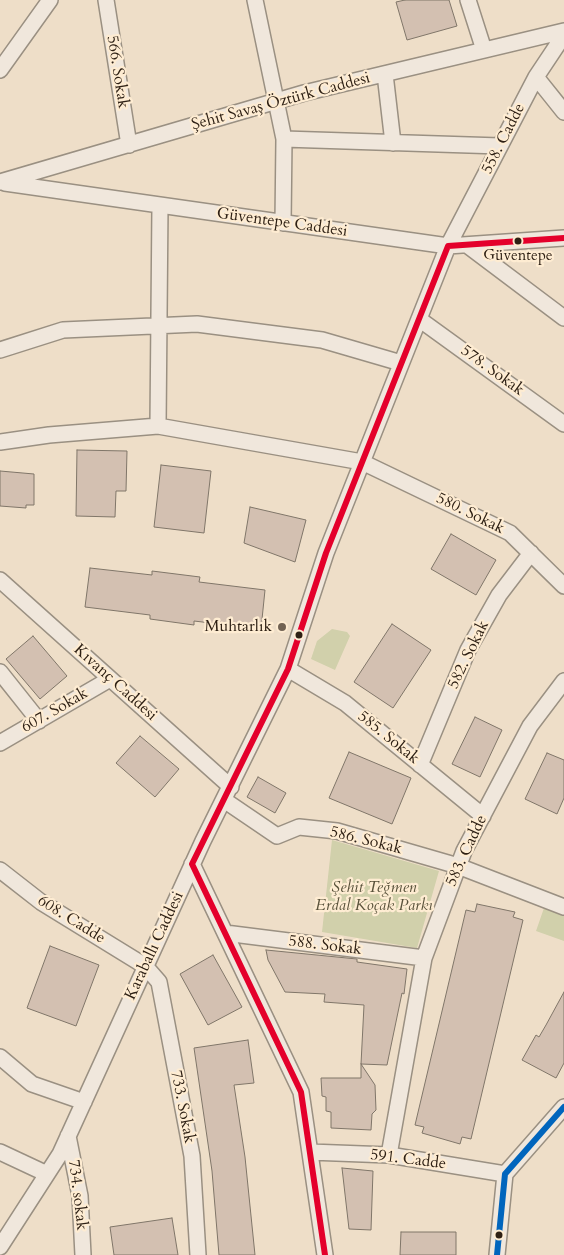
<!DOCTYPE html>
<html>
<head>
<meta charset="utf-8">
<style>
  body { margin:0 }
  canvas { display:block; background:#eedec8 }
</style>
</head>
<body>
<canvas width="564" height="1255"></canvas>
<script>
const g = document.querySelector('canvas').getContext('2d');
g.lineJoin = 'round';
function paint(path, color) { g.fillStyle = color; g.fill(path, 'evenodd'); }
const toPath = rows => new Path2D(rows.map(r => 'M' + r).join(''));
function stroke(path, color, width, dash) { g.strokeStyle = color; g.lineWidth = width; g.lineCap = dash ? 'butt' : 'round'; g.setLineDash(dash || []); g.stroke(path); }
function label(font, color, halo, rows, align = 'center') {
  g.font = font + ' Cardo,serif'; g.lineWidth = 4.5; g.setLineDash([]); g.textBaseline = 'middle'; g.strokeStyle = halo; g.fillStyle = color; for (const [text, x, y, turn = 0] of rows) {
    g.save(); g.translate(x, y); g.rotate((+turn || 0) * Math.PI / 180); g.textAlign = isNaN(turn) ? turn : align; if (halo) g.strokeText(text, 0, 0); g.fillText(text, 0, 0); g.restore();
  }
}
paint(toPath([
  [332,629,347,632,350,636,335,670,311,659,317,641],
  [332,840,439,871,417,948,322,932],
  [544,908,564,915,564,941,536,931]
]), '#d1d0ab');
const building = toPath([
  [405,0,449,0,457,26,407,40,396,2,405,0],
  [77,450,127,451,126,491,116,491,115,517,76,516,77,450],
  [161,465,211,471,204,533,154,527,161,465],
  [0,471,34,474,34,505,26,505,26,508,0,506,0,471],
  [250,507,306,520,295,562,244,543,250,507],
  [451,534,496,560,476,595,431,569,451,534],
  [90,568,152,575,152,571,200,577,199,582,265,590,261,629,194,621,194,625,150,619,150,615,85,607,90,568],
  [392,624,431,650,393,708,354,682,392,624],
  [33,636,67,676,40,699,6,659,33,636],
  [475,717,502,730,480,777,452,764,475,717],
  [140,736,179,769,155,797,116,763,140,736],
  [349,752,411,778,392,824,329,798,349,752],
  [547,753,564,760,564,798,557,814,525,799,547,753],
  [258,777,286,793,275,813,247,797,258,777],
  [477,904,515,912,513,917,523,920,471,1139,462,1137,460,1144,422,1133,424,1127,415,1125,466,910,475,912,477,904],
  [50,946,99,965,76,1026,27,1008,50,946],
  [266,950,357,959,357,962,407,969,404,994,402,993,387,1065,361,1064,364,1005,324,1002,325,994,285,992,268,960,266,950],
  [213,955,242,1007,208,1025,180,974,213,955],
  [564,992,564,1063,556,1078,522,1060,536,1035,539,1037,546,1025,564,992],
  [248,1040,254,1083,234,1085,245,1157,255,1255,219,1255,212,1171,194,1048,248,1040],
  [361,1064,375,1085,376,1110,372,1114,371,1130,331,1128,331,1112,326,1111,326,1097,322,1096,321,1078,361,1078,361,1064],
  [342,1168,373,1171,371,1230,349,1229,342,1168],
  [172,1218,178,1255,114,1255,110,1227,172,1218],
  [401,1232,456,1232,456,1255,400,1255,401,1232]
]);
paint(building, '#d3c0b1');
stroke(building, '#807669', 1);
const minor = toPath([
  [106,0,129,145],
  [255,0,284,139,283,223],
  [468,0,484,50],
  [0,70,50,0],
  [385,74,393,143],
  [536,77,564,112],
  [284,139,500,146],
  [0,182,304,93,564,31],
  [5,183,448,246,564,238],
  [467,245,564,318],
  [419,319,564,424],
  [0,350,63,330,197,324,322,340,401,363],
  [158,426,160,205],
  [0,442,49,435,158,426,362,462,510,533,564,586],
  [0,580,231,787],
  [288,669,345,703,483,816],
  [0,672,39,721],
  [0,743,110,679],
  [420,765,468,650,499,595,531,553],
  [224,800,277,836,299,827,337,831,458,866,564,907],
  [192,864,301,1092,325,1255],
  [0,870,41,902,145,966,159,982,192,1156,198,1255],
  [225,933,424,958],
  [0,1057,32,1084,84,1102],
  [68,1136,80,1196,83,1255],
  [0,1152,47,1174],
  [310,1152,389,1155,505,1174],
  [389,1155,424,958,464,851,530,726,564,681],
  [0,1247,60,1154,203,841,288,669,326,553,448,246,536,77,564,35],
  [497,1255,505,1174,564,1107]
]);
stroke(minor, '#9a9082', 18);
stroke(minor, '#f0e7dc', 15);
stroke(toPath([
  [325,1255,301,1092,192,864,288,669,326,553,448,246,564,238]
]), '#e4002b', 6);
stroke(toPath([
  [497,1255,505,1174,564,1107]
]), '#0065bd', 6);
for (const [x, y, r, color] of [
  [518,241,4.5,"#2e2014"],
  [282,627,5,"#716253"],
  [299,635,4.5,"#2e2014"],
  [499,1235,4.5,"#2e2014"]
]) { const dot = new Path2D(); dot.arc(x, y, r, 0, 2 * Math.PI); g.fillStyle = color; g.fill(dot); stroke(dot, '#feecd2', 2); }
label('15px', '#2e2014', '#feecd2', [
  ["Güventepe",518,257]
]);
label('16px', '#2e2014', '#feecd2', [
  ["566. Sokak",117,72,81],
  ["Şehit Savaş Öztürk Caddesi",281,102,-15],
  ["558. Cadde",504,139,-63],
  ["Güventepe Caddesi",282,223,8],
  ["578. Sokak",492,371,36],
  ["580. Sokak",470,514,26],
  ["582. Sokak",469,655,-64],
  ["Kıvanç Caddesi",115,683,42],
  ["607. Sokak",55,711,-30],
  ["585. Sokak",388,738,39],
  ["586. Sokak",366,841,14],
  ["583. Cadde",467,851,-65],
  ["608. Cadde",71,920,32],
  ["Karaballı Caddesi",155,946,-65],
  ["588. Sokak",325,946,7],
  ["733. Sokak",182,1107,79],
  ["591. Cadde",408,1160,7],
  ["734. sokak",77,1195,83]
]);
label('16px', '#2e2014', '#feecd2', [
  ["Muhtarlık",272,627]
], 'right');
label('italic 16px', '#58513a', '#feecd2', [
  ["Şehit Teğmen",374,888],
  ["Erdal Koçak Parkı",374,906]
]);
</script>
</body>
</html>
